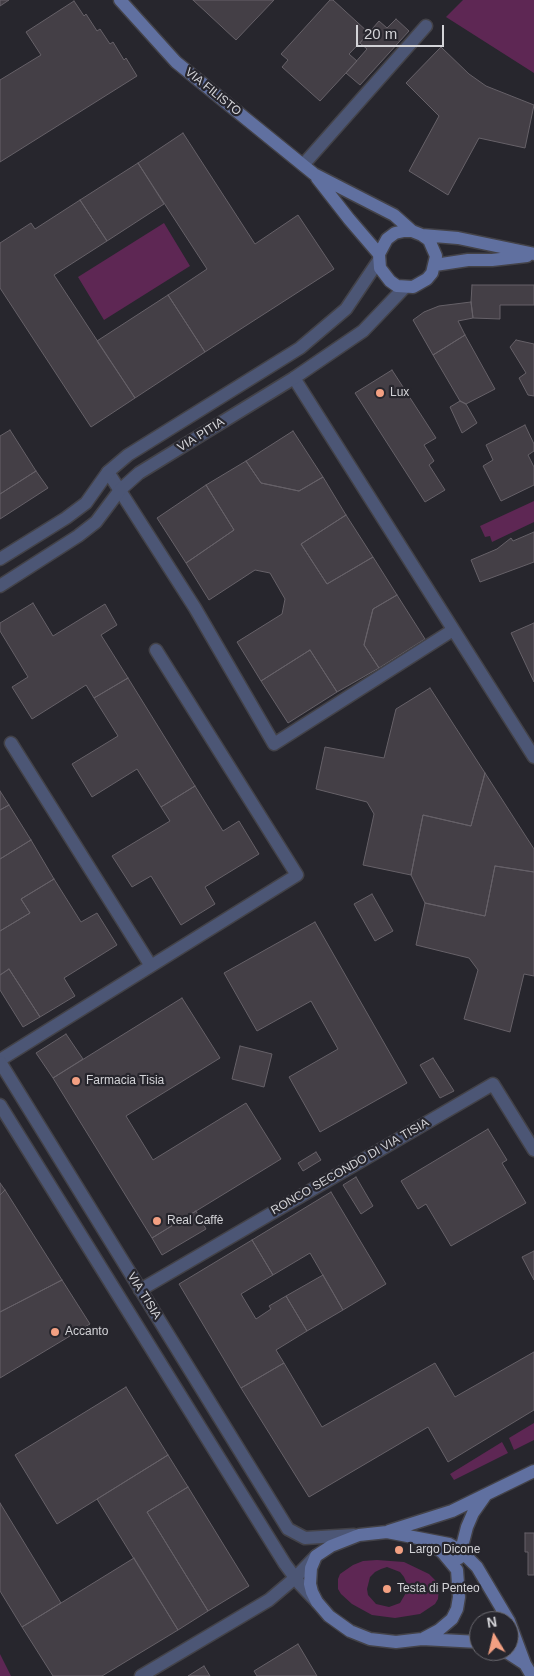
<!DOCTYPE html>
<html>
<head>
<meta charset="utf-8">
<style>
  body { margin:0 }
  #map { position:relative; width:534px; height:1676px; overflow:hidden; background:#27262d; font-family:Arial,sans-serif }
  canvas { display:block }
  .north { position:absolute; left:469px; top:1611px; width:50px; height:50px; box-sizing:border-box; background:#27262d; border:1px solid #6c6b71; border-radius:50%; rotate:351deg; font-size:14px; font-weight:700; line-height:20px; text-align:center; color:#d3d3d7 }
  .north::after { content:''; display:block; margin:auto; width:18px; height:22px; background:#f3a082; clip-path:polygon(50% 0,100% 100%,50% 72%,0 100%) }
  .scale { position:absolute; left:356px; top:25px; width:88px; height:22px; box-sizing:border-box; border:2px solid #d3d3d7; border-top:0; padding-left:6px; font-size:15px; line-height:18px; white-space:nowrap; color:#d3d3d7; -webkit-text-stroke:4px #27262d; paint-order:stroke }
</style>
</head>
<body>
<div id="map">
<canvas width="534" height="1676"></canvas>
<div class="north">N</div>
<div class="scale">20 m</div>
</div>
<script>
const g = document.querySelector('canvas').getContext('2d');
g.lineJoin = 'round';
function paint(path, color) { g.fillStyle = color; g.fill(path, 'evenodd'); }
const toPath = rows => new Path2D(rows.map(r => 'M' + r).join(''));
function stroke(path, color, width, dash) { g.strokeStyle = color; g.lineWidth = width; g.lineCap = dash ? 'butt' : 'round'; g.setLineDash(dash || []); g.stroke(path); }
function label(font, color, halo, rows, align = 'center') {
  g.font = font + ' Arial,sans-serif'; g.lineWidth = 4.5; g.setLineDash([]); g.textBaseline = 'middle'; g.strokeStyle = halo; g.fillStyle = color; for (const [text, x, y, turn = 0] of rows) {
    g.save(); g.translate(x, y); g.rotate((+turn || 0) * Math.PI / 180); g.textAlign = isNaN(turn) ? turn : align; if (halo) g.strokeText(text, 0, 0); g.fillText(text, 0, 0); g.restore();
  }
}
paint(toPath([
  [463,0,534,0,534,73,446,17],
  [164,223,190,266,104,320,78,277],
  [534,501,534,522,492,542,490,536,485,537,480,526],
  [534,1423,534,1440,514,1450,509,1438],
  [502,1442,508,1453,454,1480,450,1474],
  [377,1560,404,1562,429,1574,435,1580,439,1587,438,1599,435,1604,420,1614,395,1618,372,1615,352,1604,341,1594,338,1589,338,1579,340,1574,353,1565,363,1561],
  [387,1567,400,1572,404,1577,407,1584,407,1591,400,1603,389,1607,376,1604,368,1595,367,1589,370,1577,375,1572,381,1569],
  [0,1654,11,1676,0,1676]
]), '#5e2754');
const building = toPath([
  [0,0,9,0,0,6,0,0],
  [193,0,274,0,236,40,193,0],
  [330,0,333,0,369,33,349,54,357,61,320,101,282,67,288,60,281,54,330,0],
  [74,1,84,16,86,14,97,31,100,29,110,44,113,42,124,60,126,58,137,76,0,162,0,80,41,55,26,32,74,1],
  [396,19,409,31,360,85,346,73,367,49,360,43,379,21,387,28,396,19],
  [441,47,469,74,486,86,534,105,525,148,479,138,448,195,409,171,439,116,406,83,441,47],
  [183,133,255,244,298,215,334,269,205,352,168,295,207,269,138,163,183,133],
  [138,163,164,204,107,241,80,200,138,163],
  [80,200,107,241,54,275,135,398,91,427,0,288,0,243,31,223,35,229,80,200],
  [472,285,534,285,534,305,500,305,500,319,473,318,471,302,472,285],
  [168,295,205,352,135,398,97,341,168,295],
  [471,302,473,318,458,321,465,335,433,355,413,320,424,312,439,306,471,302],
  [465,335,495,389,466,404,460,401,433,355,465,335],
  [516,340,534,344,534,396,528,395,519,378,526,373,510,347,516,340],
  [392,370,436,438,424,445,434,461,429,465,445,490,425,502,355,393,392,370],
  [460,401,466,404,477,423,462,433,450,407,460,401],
  [525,425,534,444,534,451,528,455,534,467,534,485,501,501,483,466,493,460,486,445,525,425],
  [10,430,36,471,0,494,0,436,10,430],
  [293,431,323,477,299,491,261,483,246,461,293,431],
  [246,461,261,483,299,491,323,477,346,515,301,544,327,584,373,557,397,595,373,609,364,645,379,668,337,692,310,650,261,681,237,642,282,614,285,599,270,573,255,570,209,600,186,563,234,530,206,485,246,461],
  [36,471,48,488,0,519,0,494,36,471],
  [206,485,234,530,186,563,157,518,206,485],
  [346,515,373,557,327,584,301,544,346,515],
  [534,532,534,562,480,582,471,560,497,549,511,538,513,541,534,532],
  [397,595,425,639,379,668,364,645,373,609,397,595],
  [33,603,53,636,105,604,117,625,101,635,128,678,94,698,86,685,32,719,12,687,28,677,0,631,0,623,33,603],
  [534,623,534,682,511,633,534,623],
  [310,650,337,692,288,723,261,681,310,650],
  [128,678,195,786,161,807,137,769,92,797,72,764,118,736,94,698,128,678],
  [430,688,485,773,471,826,423,815,411,875,363,865,374,814,367,802,316,789,325,747,384,758,396,709,430,688],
  [485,773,534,849,534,872,495,866,485,916,425,903,411,875,423,815,471,826,485,773],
  [195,786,223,831,239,821,259,854,205,887,215,904,181,925,151,876,132,887,112,856,170,821,161,807,195,786],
  [0,791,9,805,0,810,0,791],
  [9,805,31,840,0,859,0,810,9,805],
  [31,840,54,879,21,899,30,913,0,931,0,859,31,840],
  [495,866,534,872,534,976,524,974,510,1032,464,1019,478,970,469,958,416,945,425,903,485,916,495,866],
  [54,879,81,922,97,913,117,945,64,978,75,996,40,1017,9,969,0,975,0,931,30,913,21,899,54,879],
  [372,894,393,931,375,941,354,904,372,894],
  [315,922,407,1083,320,1132,289,1077,338,1049,311,1001,257,1031,224,973,315,922],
  [9,969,40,1017,23,1027,0,990,0,975,9,969],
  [182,998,220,1058,126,1116,153,1160,246,1103,281,1159,152,1238,53,1078,182,998],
  [66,1034,83,1059,53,1078,36,1053,66,1034],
  [240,1046,272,1054,264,1087,232,1079,240,1046],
  [433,1058,454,1091,440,1098,420,1065,433,1058],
  [488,1129,507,1160,502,1163,526,1203,451,1246,426,1204,418,1209,401,1181,488,1129],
  [316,1152,321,1160,303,1171,298,1163,316,1152],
  [356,1177,373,1206,361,1214,343,1185,356,1177],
  [0,1183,5,1190,0,1195,0,1183],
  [5,1190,62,1280,0,1312,0,1195,5,1190],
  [331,1192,386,1284,343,1310,310,1253,273,1275,252,1240,331,1192],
  [196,1211,206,1229,162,1255,152,1238,196,1211],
  [252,1240,273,1275,241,1294,256,1319,271,1309,269,1306,286,1296,307,1331,276,1350,284,1363,241,1388,179,1284,252,1240],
  [534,1251,534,1280,522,1257,534,1251],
  [323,1275,343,1310,307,1331,286,1296,323,1275],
  [62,1280,90,1324,0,1378,0,1312,62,1280],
  [534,1352,534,1410,448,1462,428,1427,309,1497,241,1388,284,1363,322,1427,435,1363,455,1397,534,1352],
  [126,1387,168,1455,57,1524,15,1455,126,1387],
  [168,1455,188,1487,147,1512,208,1611,178,1630,97,1499,168,1455],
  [188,1487,249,1586,208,1611,147,1512,188,1487],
  [0,1503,61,1603,22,1627,0,1591,0,1503],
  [525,1533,534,1533,534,1575,528,1575,528,1552,525,1552,525,1533],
  [134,1558,178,1630,102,1676,53,1676,22,1627,134,1558],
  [298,1644,317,1676,257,1676,254,1671,298,1644],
  [204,1666,210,1676,188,1676,204,1666]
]);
paint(building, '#443f46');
stroke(building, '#666168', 1);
const lane = toPath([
  [303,165,426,26],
  [294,378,534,757],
  [108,472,195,608,274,744,453,630],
  [11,743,151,966],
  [0,1060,297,875,156,650]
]);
const street = toPath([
  [0,559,66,518,86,503,108,472,128,455,300,348,346,309,379,260],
  [0,586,78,536,96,522,120,490,139,473,294,378,363,331,405,287],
  [0,1062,288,1529,305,1538,354,1535],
  [0,1105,285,1564,299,1583,317,1602],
  [140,1290,493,1084,534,1150],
  [141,1676,269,1600,295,1578,316,1556]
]);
const secondary = toPath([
  [120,0,176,62,314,174,394,215,412,231],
  [317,178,349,219,379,254],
  [422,235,429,240,436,256,432,273,427,279,413,287,397,286,390,281,380,268,379,254,387,239,395,233,404,231,412,231,422,235,458,238,534,254],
  [435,265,468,260,492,260,527,256],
  [389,1531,452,1511,534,1471],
  [459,1558,467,1527,473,1513,485,1496],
  [424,1638,439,1630,452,1619,457,1609,459,1597,457,1570,442,1552,428,1542],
  [479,1642,422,1639,396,1642,370,1639,350,1631,329,1616,317,1602,312,1592,310,1584,311,1568,316,1556,331,1546,359,1535,387,1532,449,1544,461,1551,477,1567,509,1621,525,1664,532,1676],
  [505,1651,525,1664]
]);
stroke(lane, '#434248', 15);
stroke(street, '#434248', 15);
stroke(secondary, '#434248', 15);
stroke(lane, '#4c5675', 12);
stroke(street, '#4c5675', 12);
stroke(secondary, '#6070a0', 12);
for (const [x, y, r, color] of [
  [380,393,5,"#f3a082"],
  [76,1081,5,"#f3a082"],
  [157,1221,5,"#f3a082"],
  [55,1332,5,"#f3a082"],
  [399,1550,5,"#f3a082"],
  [387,1589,5,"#f3a082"]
]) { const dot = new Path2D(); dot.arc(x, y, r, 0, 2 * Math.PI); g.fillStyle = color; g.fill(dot); stroke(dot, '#27262d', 2); }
label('12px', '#d3d3d7', '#27262d', [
  ["VIA FILISTO",213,92,39],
  ["VIA PITIA",201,435,-32],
  ["RONCO SECONDO DI VIA TISIA",350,1167,-30],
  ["VIA TISIA",144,1296,58]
]);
label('12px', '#d3d3d7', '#27262d', [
  ["Lux",390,393],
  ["Farmacia Tisia",86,1081],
  ["Real Caffè",167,1221],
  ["Accanto",65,1332],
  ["Largo Dicone",409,1550],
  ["Testa di Penteo",397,1589]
], 'left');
</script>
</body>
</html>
